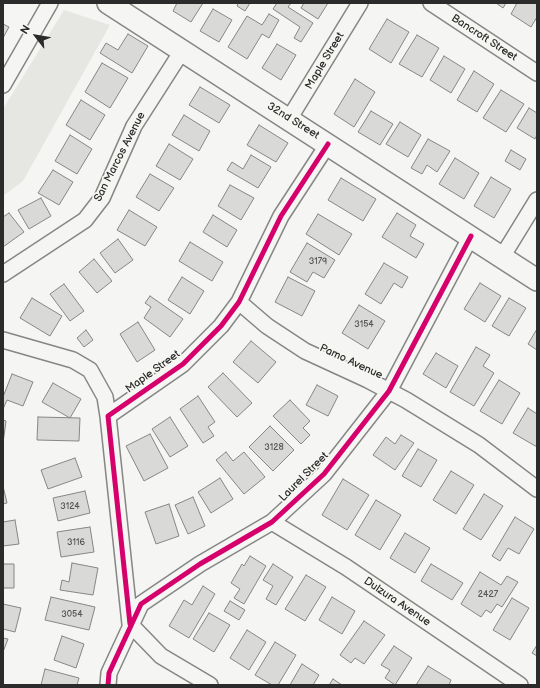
<!DOCTYPE html>
<html>
<head>
<meta charset="utf-8">
<style>
  body { margin:0 }
  #map { position:relative; width:540px; height:688px; overflow:hidden; background:#f5f5f3; font-family:"Balsamiq Sans",sans-serif }
  canvas { display:block }
  .frame { position:absolute; inset:0; border:4px solid #2b2b2b; pointer-events:none }
  .north { position:absolute; left:16px; top:16px; width:40px; height:40px; -webkit-text-stroke:3px #f6f6f2; paint-order:stroke; rotate:301deg; font-size:11px; font-weight:700; line-height:16px; text-align:center; color:#2b2b2b }
  .north::after { content:''; display:block; margin:auto; width:14px; height:18px; background:#2b2b2b; clip-path:polygon(50% 0,100% 100%,50% 72%,0 100%) }
</style>
</head>
<body>
<div id="map">
<canvas width="540" height="688"></canvas>
<div class="frame"></div>
<div class="north">N</div>
</div>
<script>
const g = document.querySelector('canvas').getContext('2d');
g.lineJoin = 'round';
function paint(path, color) { g.fillStyle = color; g.fill(path, 'evenodd'); }
const toPath = rows => new Path2D(rows.map(r => 'M' + r).join(''));
function stroke(path, color, width, dash) { g.strokeStyle = color; g.lineWidth = width; g.lineCap = dash ? 'butt' : 'round'; g.setLineDash(dash || []); g.stroke(path); }
function label(font, color, halo, rows, align = 'center') {
  g.font = font + ' "Balsamiq Sans",sans-serif'; g.lineWidth = 3.5; g.setLineDash([]); g.textBaseline = 'middle'; g.strokeStyle = halo; g.fillStyle = color; for (const [text, x, y, turn = 0] of rows) {
    g.save(); g.translate(x, y); g.rotate((+turn || 0) * Math.PI / 180); g.textAlign = isNaN(turn) ? turn : align; if (halo) g.strokeText(text, 0, 0); g.fillText(text, 0, 0); g.restore();
  }
}
paint(toPath([
  [64,10,110,25,23,181,3,196,3,109]
]), '#e6e6e2');
const building = toPath([
  [177,3,203,3,191,22,173,11,177,3],
  [238,3,250,3,245,11,237,6,238,3],
  [277,3,291,3,288,7,313,23,301,42,294,38,300,27,273,9,277,3],
  [304,3,328,3,318,19,301,8,304,3],
  [496,3,506,3,503,8,496,3],
  [517,3,537,3,537,17,531,27,511,14,517,3],
  [213,9,232,20,219,42,200,31,213,9],
  [269,14,279,20,269,38,262,34,247,59,228,47,247,16,262,25,269,14],
  [387,19,409,32,391,63,369,49,387,19],
  [3,24,9,27,3,38,3,24],
  [128,34,148,46,132,73,100,53,106,43,118,50,128,34],
  [417,35,439,48,422,77,399,64,417,35],
  [277,44,296,55,281,80,262,68,277,44],
  [444,56,465,69,451,93,430,80,444,56],
  [102,63,128,78,110,108,85,92,102,63],
  [474,71,494,84,477,112,457,100,474,71],
  [355,79,375,92,354,127,334,114,355,79],
  [200,87,230,105,219,123,189,105,200,87],
  [501,90,524,104,506,132,483,118,501,90],
  [81,100,105,115,90,140,66,125,81,100],
  [529,108,537,113,537,135,535,139,517,128,529,108],
  [371,111,393,124,380,145,358,132,371,111],
  [184,115,210,131,199,151,172,135,184,115],
  [400,122,421,135,408,157,386,144,400,122],
  [259,125,288,143,276,162,247,145,259,125],
  [70,135,92,149,77,174,55,161,70,135],
  [428,139,450,151,437,172,427,165,422,174,411,168,428,139],
  [169,144,193,159,180,180,156,166,169,144],
  [511,150,526,159,520,170,505,161,511,150],
  [251,155,271,167,258,188,227,170,232,162,243,169,251,155],
  [455,158,479,173,464,199,439,184,455,158],
  [53,170,73,182,59,205,38,193,53,170],
  [150,174,174,188,159,211,136,197,150,174],
  [491,177,511,189,494,218,474,206,491,177],
  [341,178,376,199,363,221,328,200,341,178],
  [230,185,254,198,241,220,218,206,230,185],
  [41,198,51,216,29,229,18,210,41,198],
  [129,210,157,227,145,246,117,230,129,210],
  [9,213,24,232,3,247,3,217,9,213],
  [397,213,416,225,410,236,424,244,416,258,382,237,397,213],
  [318,214,352,234,339,255,306,234,318,214],
  [213,215,237,230,227,247,203,232,213,215],
  [118,239,133,260,115,273,100,253,118,239],
  [190,242,223,262,212,281,179,261,190,242],
  [307,243,335,260,324,278,313,272,307,282,290,272,307,243],
  [94,259,112,281,97,293,79,272,94,259],
  [384,263,408,277,402,288,394,283,381,304,365,294,384,263],
  [182,277,204,291,190,314,168,300,182,277],
  [288,277,315,291,302,316,275,302,288,277],
  [480,283,501,296,485,322,464,309,480,283],
  [64,284,84,311,70,321,50,294,64,284],
  [150,296,183,319,170,337,144,318,151,307,145,303,150,296],
  [32,298,62,316,50,336,20,318,32,298],
  [509,298,526,308,509,336,492,326,509,298],
  [359,305,385,321,368,349,342,333,359,305],
  [138,322,155,350,137,362,120,334,138,322],
  [537,329,537,350,528,344,537,329],
  [86,330,93,340,84,347,77,338,86,330],
  [251,341,276,362,258,383,233,362,251,341],
  [476,347,490,355,483,366,494,373,474,406,450,392,476,347],
  [436,353,458,366,446,388,423,374,436,353],
  [223,373,252,403,237,417,208,387,223,373],
  [12,374,33,382,23,406,7,400,3,409,3,397,12,374],
  [499,380,520,393,502,424,480,411,499,380],
  [53,383,81,399,70,418,42,402,53,383],
  [317,385,338,396,328,416,306,405,317,385],
  [198,396,215,422,208,427,214,436,203,443,180,409,198,396],
  [290,400,310,421,303,428,310,435,301,444,273,416,290,400],
  [528,408,537,414,537,447,513,433,528,408],
  [38,417,80,418,79,441,37,440,38,417],
  [170,417,188,446,170,457,152,429,170,417],
  [3,420,6,421,3,443,3,420],
  [270,426,294,450,273,471,249,447,270,426],
  [150,434,168,468,144,481,126,446,150,434],
  [401,435,414,443,395,470,373,455,386,437,395,444,401,435],
  [418,449,437,460,421,487,402,476,418,449],
  [226,452,233,461,244,452,265,477,244,494,216,460,226,452],
  [75,458,82,477,48,489,41,470,75,458],
  [451,471,474,485,456,514,433,500,451,471],
  [220,478,233,499,211,513,198,492,220,478],
  [343,479,369,495,347,530,322,515,343,479],
  [3,486,7,503,3,504,3,486],
  [85,491,90,513,58,521,53,498,85,491],
  [484,494,503,506,481,540,463,529,484,494],
  [193,497,205,526,188,534,175,505,193,497],
  [376,500,401,515,380,550,355,535,376,500],
  [169,504,179,536,156,544,145,512,169,504],
  [515,517,534,529,519,554,508,548,500,561,492,556,515,517],
  [15,520,19,544,3,546,3,522,15,520],
  [90,527,94,552,61,557,57,532,90,527],
  [405,533,430,548,415,573,390,558,405,533],
  [250,556,266,566,244,604,234,598,240,589,231,583,242,564,244,566,250,556],
  [72,563,98,568,93,595,60,590,62,580,69,582,72,563],
  [3,564,14,564,14,588,3,588,3,564],
  [273,564,293,577,276,605,266,599,273,586,263,580,273,564],
  [431,564,463,583,452,600,421,581,431,564],
  [480,572,501,585,507,576,518,582,502,607,497,604,491,613,486,610,481,617,461,604,480,572],
  [306,575,326,587,305,621,285,609,306,575],
  [203,586,215,594,189,638,169,626,184,600,192,605,203,586],
  [51,597,95,607,89,630,45,620,51,597],
  [332,597,355,611,342,634,319,620,332,597],
  [512,598,529,608,510,640,493,630,512,598],
  [230,601,245,610,239,620,224,611,230,601],
  [3,604,21,608,15,632,3,629,3,604],
  [209,613,230,625,214,652,193,639,209,613],
  [364,621,385,635,364,664,355,658,351,663,340,655,364,621],
  [247,630,266,642,249,670,230,658,247,630],
  [62,636,84,644,76,668,54,660,62,636],
  [3,638,8,639,3,652,3,638],
  [275,642,296,655,278,685,272,685,255,675,275,642],
  [537,645,537,656,532,653,537,645],
  [394,646,412,658,395,685,385,678,390,670,381,665,394,646],
  [302,664,319,675,313,685,290,685,302,664],
  [428,666,451,680,449,685,416,685,428,666],
  [45,669,79,678,77,685,41,685,45,669],
  [333,679,342,685,329,685,333,679]
]);
paint(building, '#d9d9d8');
stroke(building, '#868685', 1);
const street = toPath([
  [431,3,537,73],
  [3,85,50,3],
  [289,119,360,3],
  [502,257,537,200],
  [3,274,85,220,102,198,134,126,182,51],
  [239,302,267,326,305,351,368,380,406,400,479,445,537,489],
  [3,340,73,360,90,370,105,397,108,416],
  [272,522,346,567,520,685],
  [130,624,108,416,183,364,221,326,239,302,281,216,328,144],
  [130,624,161,656,210,685],
  [108,685,109,673,141,604,200,564,272,522,324,474,389,391,471,236]
]);
const secondary = toPath([
  [108,3,537,280]
]);
stroke(street, '#868685', 18);
stroke(secondary, '#868685', 24);
stroke(street, '#f5f5f3', 15);
stroke(secondary, '#f5f5f3', 21);
stroke(toPath([
  [130,624,108,416,183,364,221,326,239,302,281,216,328,144],
  [108,685,109,673,141,604,200,564,272,522,324,474,389,391,471,236]
]), '#d6006c', 5);
label('9px', '#565656', null, [
  ["3179",318,262],
  ["3154",364,325],
  ["3128",274,448],
  ["3124",70,507],
  ["3116",76,543],
  ["2427",488,595],
  ["3054",72,615]
]);
label('11px', '#2b2b2b', '#f6f6f2', [
  ["Bancroft Street",484,38,33],
  ["Maple Street",325,61,-59],
  ["32nd Street",293,121,32],
  ["San Marcos Avenue",120,157,-63],
  ["Pamo Avenue",351,362,25],
  ["Maple Street",153,372,-36],
  ["Laurel Street",304,477,-45],
  ["Dulzura Avenue",397,602,34]
]);
</script>
</body>
</html>
